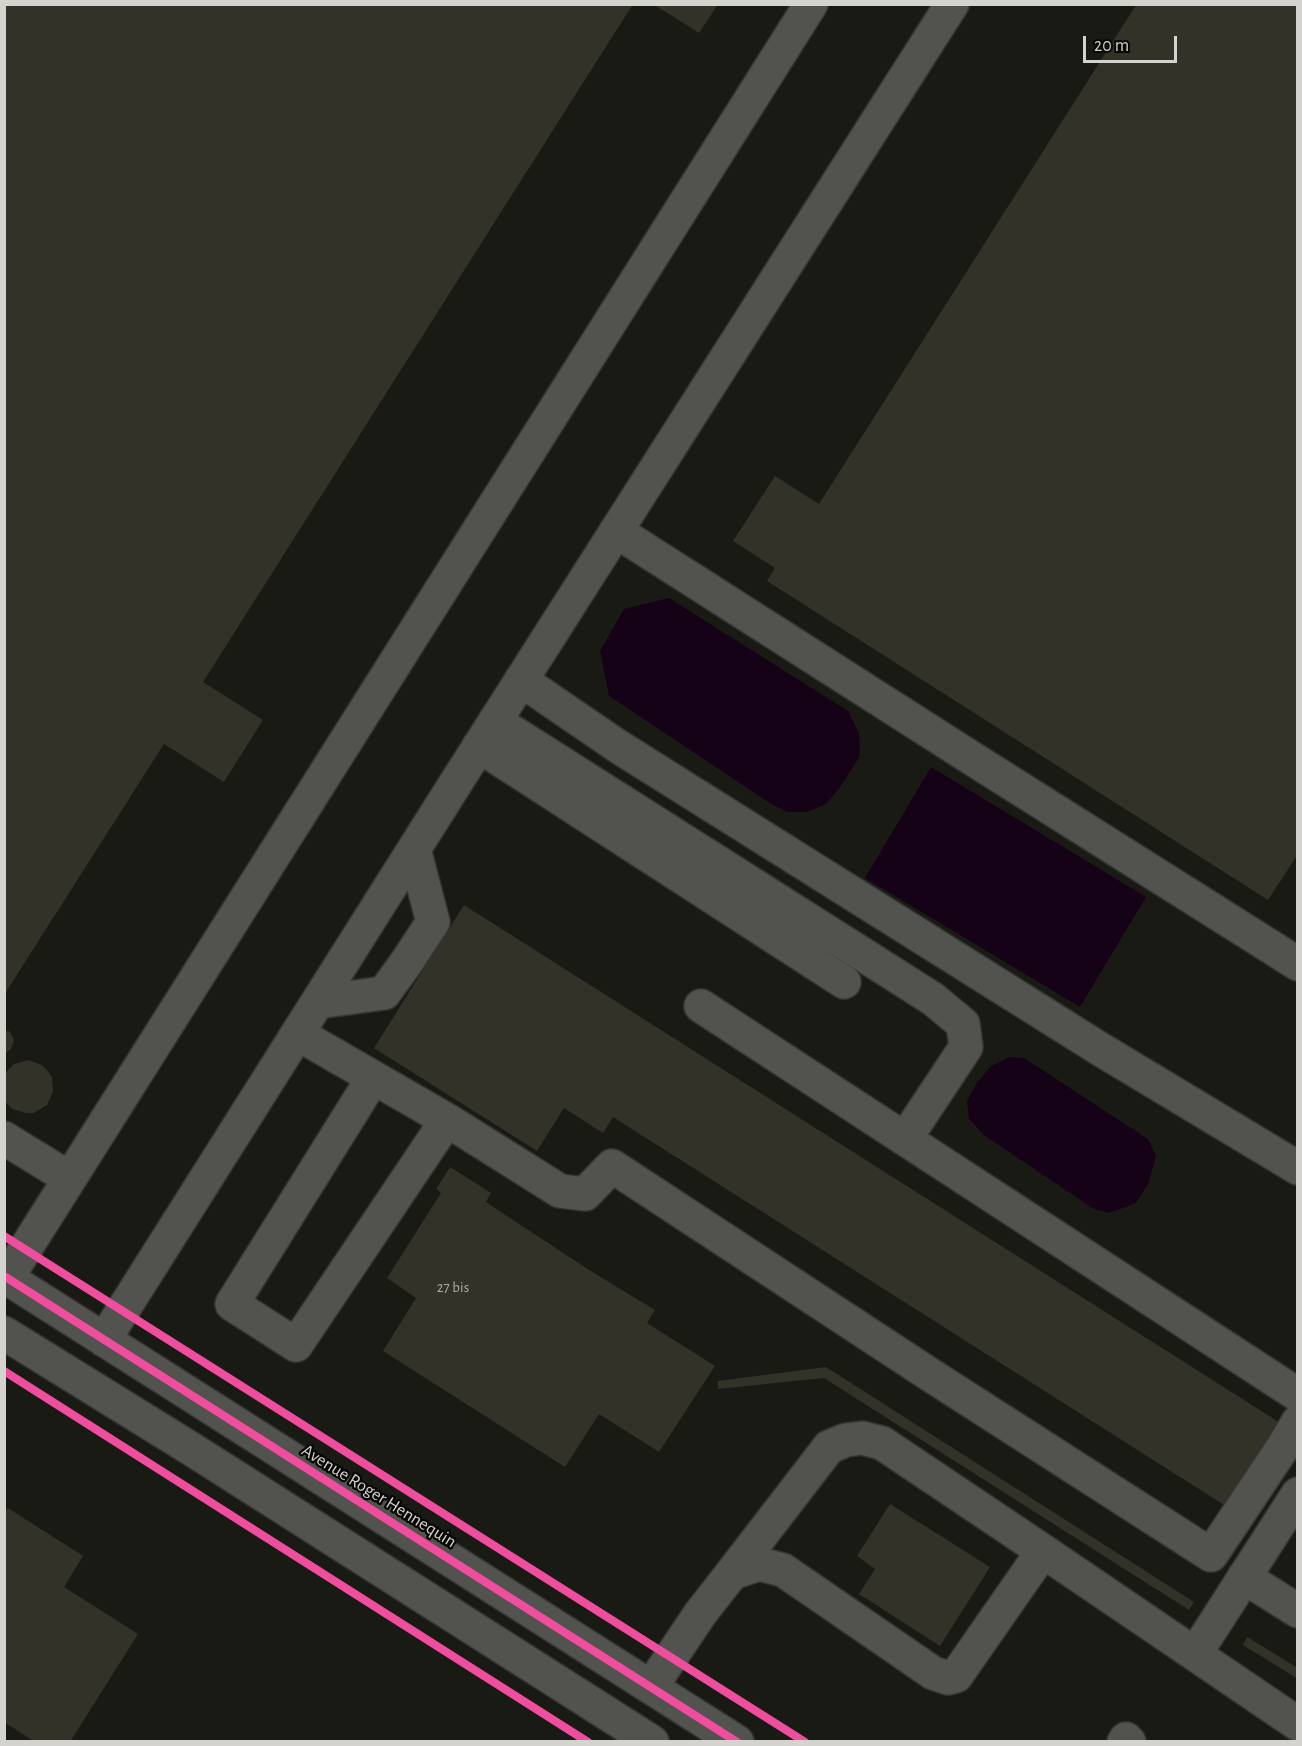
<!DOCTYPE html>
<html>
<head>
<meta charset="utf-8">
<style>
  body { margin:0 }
  #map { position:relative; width:1302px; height:1746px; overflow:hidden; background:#1a1a15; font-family:"Alegreya Sans",sans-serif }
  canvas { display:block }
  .frame { position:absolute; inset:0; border:6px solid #d4d3cd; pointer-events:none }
  .scale { position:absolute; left:1083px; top:36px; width:94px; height:27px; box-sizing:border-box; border:3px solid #d4d3cd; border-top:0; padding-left:8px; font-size:18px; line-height:21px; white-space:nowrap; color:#d4d3cd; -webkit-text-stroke:4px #070604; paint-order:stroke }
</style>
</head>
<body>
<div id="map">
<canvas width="1302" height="1746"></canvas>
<div class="frame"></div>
<div class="scale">20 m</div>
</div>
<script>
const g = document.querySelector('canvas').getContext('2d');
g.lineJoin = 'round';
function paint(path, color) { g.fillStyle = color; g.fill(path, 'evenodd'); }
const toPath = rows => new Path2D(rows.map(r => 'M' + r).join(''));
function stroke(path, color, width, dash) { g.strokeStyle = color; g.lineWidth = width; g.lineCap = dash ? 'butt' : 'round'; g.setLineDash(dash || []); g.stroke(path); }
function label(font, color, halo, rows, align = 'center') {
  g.font = font + ' "Alegreya Sans",sans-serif'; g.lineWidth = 4.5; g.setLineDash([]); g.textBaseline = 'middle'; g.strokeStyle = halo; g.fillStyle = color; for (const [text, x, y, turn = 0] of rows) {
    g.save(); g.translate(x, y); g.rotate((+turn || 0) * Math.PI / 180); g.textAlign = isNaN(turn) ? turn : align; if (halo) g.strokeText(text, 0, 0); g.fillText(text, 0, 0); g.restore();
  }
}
paint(toPath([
  [669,598,848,711,859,733,860,756,841,786,826,804,807,812,788,812,771,804,609,696,600,651,624,609],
  [931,767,1146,897,1080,1007,865,878],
  [1009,1057,1024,1058,1148,1139,1156,1156,1148,1184,1136,1203,1109,1213,1094,1209,985,1136,969,1119,967,1101,976,1084,991,1066]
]), '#160217');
paint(toPath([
  [4,4,633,4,203,682,263,720,229,774,224,782,164,744,4,995],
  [653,4,718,4,699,33],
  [1136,5,1298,5,1298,854,1268,900,767,581,775,568,733,541,775,476,819,504],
  [464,905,1285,1426,1232,1510,613,1117,603,1133,564,1108,537,1151,374,1048],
  [4,1029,10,1032,14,1040,11,1049,4,1054],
  [28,1060,42,1065,47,1070,52,1077,53,1092,47,1105,34,1113,26,1113,12,1109,4,1100,4,1074,14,1064],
  [450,1167,491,1193,486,1202,589,1270,655,1310,647,1323,715,1366,659,1452,599,1414,565,1467,383,1351,416,1298,387,1278,441,1193,436,1189],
  [826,1367,1194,1602,1189,1610,824,1378,718,1389,718,1381],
  [890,1504,990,1567,940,1646,859,1594,875,1569,857,1556],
  [8,1508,83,1556,64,1587,138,1634,70,1742,35,1742,4,1722,4,1513],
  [1247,1637,1298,1668,1298,1679,1243,1645]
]), '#333228');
const minor = toPath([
  [616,531,973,759,1298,964],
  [521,680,619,747,1100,1049,1298,1168],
  [495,721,933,999,963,1024,966,1047,905,1139,1298,1395],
  [479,746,844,982],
  [318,1002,384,993,406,963,433,922,414,849],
  [701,1006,905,1139],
  [298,1034,447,1120,296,1345,232,1304,373,1078],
  [447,1120,560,1191,585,1194,612,1166,929,1374,1211,1555,1283,1447,1298,1422],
  [4,1138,69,1178],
  [4,1276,737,1742],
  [7,1278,811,4],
  [4,1333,193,1450,652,1742],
  [104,1340,457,781,952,4],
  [1043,1551,956,1676,948,1678,933,1673,783,1570,759,1564,732,1573,829,1447,846,1440,862,1438,882,1443,1043,1551,1298,1724],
  [1244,1577,1298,1611],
  [1195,1654,1298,1494],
  [651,1687,700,1614,732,1573],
  [1124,1742,1126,1739,1129,1742]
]);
stroke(minor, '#363533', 36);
stroke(minor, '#52524e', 33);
stroke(toPath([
  [4,1236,805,1742],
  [4,1276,737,1742],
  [4,1371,588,1742]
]), '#ef4d9e', 8);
label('15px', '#acaba4', null, [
  ["27 bis",453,1287]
]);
label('18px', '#d4d3cd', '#070604', [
  ["Avenue Roger Hennequin",379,1496,32]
]);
</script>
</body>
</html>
